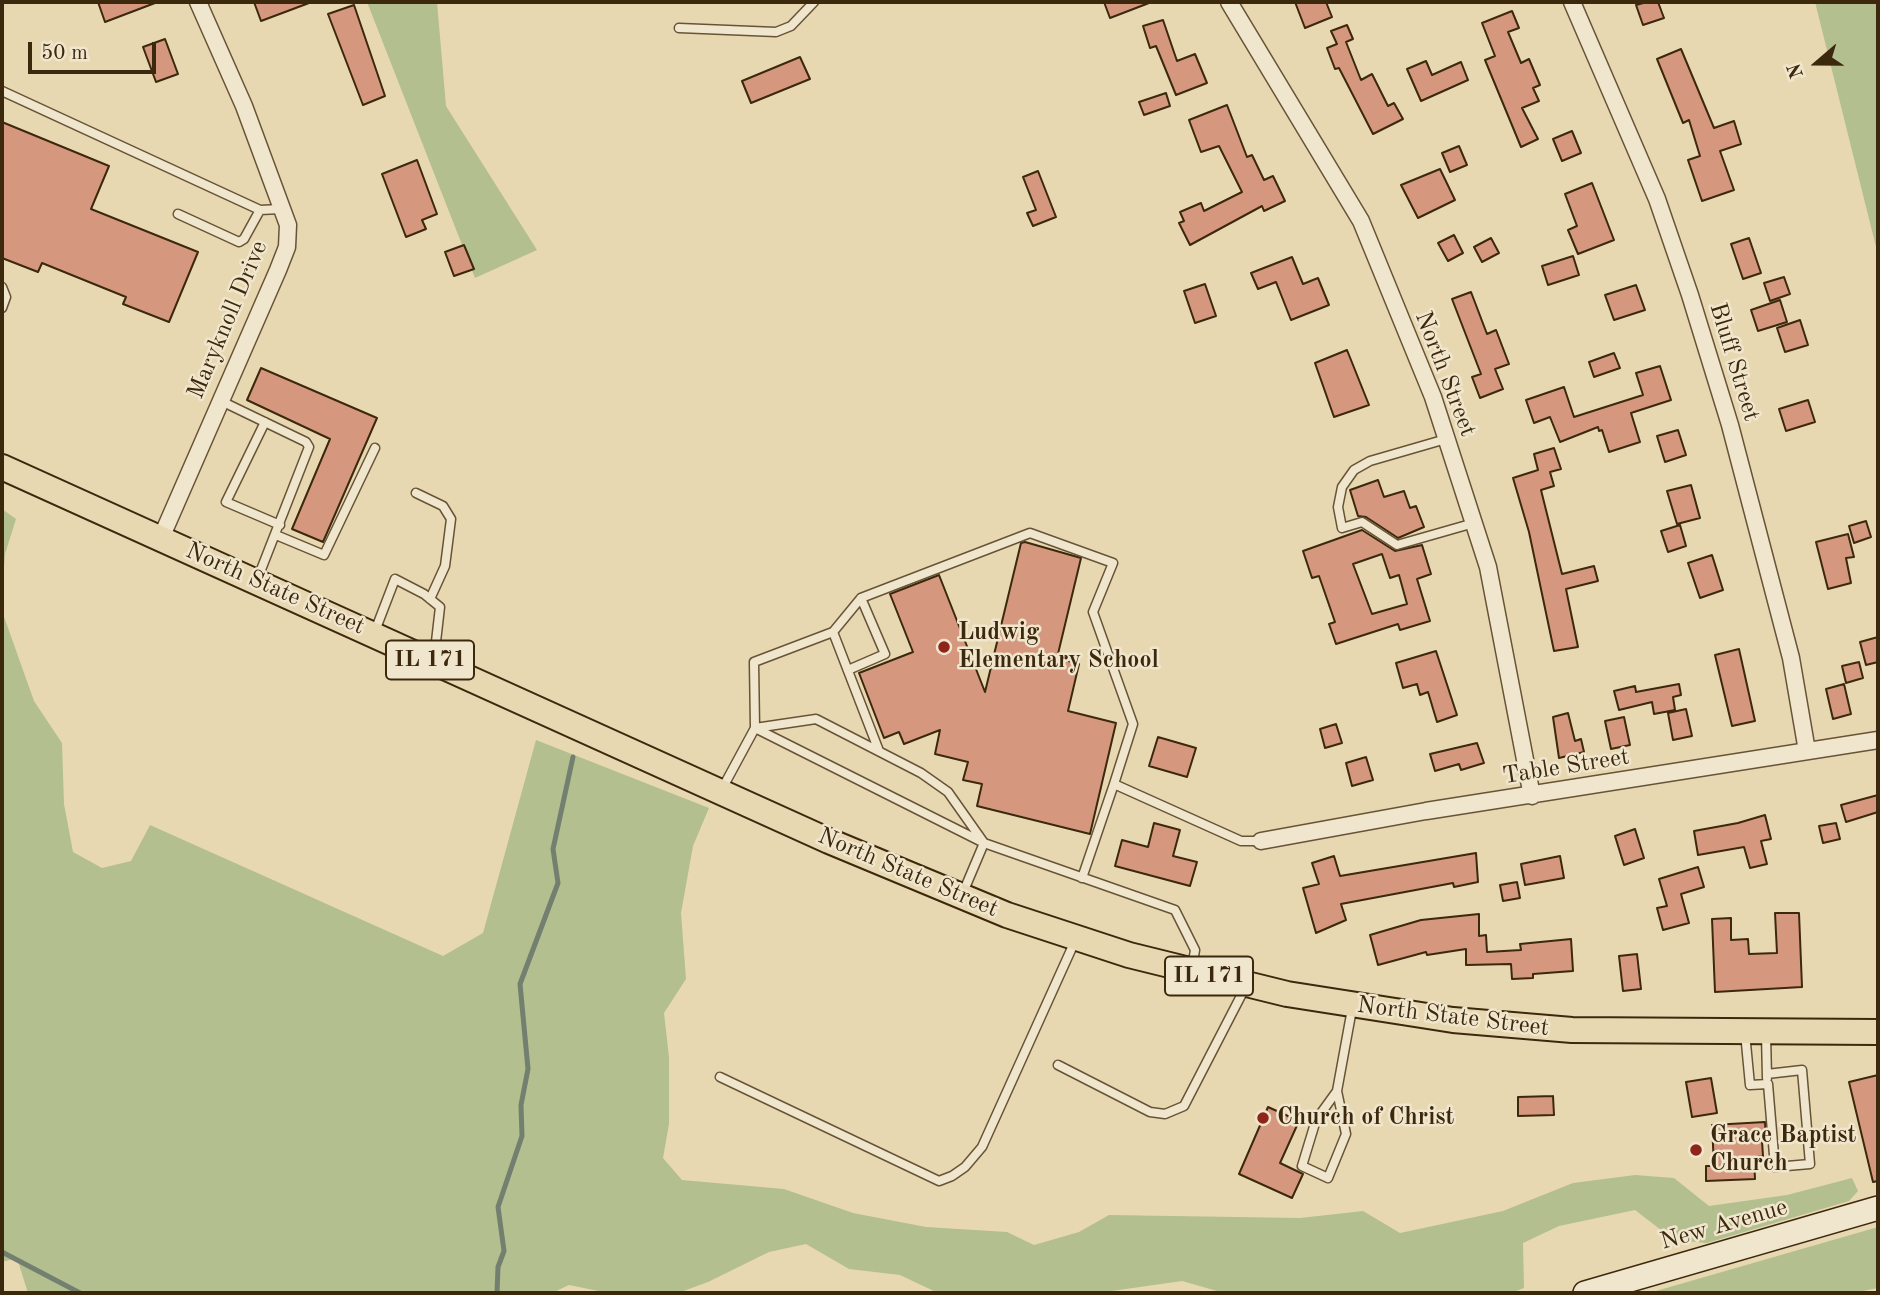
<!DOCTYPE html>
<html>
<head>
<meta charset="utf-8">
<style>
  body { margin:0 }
  #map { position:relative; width:1880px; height:1295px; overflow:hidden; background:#e8d8b2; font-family:"Old Standard TT",serif }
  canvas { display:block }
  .frame { position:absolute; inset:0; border:4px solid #3c280d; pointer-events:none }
  .north { position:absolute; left:1782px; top:28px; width:70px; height:70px; -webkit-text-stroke:5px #f0e6cd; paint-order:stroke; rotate:250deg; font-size:19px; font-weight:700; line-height:28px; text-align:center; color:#3c280d }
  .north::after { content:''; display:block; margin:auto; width:24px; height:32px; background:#3c280d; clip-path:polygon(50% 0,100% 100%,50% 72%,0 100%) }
  .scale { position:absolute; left:28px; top:42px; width:128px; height:32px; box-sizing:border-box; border:4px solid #3c280d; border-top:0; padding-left:9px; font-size:21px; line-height:24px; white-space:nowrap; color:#3c280d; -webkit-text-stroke:5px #f0e6cd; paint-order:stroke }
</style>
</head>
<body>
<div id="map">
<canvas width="1880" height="1295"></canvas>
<div class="frame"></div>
<div class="north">N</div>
<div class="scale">50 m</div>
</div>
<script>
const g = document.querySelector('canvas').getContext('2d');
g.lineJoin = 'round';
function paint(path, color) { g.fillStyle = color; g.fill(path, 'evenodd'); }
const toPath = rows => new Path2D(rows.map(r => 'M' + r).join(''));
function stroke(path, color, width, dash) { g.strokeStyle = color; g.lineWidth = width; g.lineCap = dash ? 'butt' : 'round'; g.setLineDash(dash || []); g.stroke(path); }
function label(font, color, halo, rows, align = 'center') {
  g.font = font + ' "Old Standard TT",serif'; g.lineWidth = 5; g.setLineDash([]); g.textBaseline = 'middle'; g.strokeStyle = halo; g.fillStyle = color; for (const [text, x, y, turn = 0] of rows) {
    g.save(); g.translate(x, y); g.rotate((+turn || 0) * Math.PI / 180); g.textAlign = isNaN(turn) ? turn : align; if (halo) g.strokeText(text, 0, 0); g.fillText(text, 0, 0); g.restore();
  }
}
paint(toPath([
  [367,2,437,2,446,106,537,250,475,278],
  [1815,2,1878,2,1878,255],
  [2,509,16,519,5,554,2,596],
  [2,611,34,701,62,743,64,804,73,852,102,868,131,861,150,825,443,956,483,933,536,740,709,808,693,846,681,913,686,979,664,1013,669,1057,669,1124,663,1158,682,1180,784,1189,853,1213,926,1227,1007,1232,1034,1245,1079,1232,1109,1215,1300,1218,1363,1211,1400,1233,1503,1211,1573,1183,1635,1175,1674,1178,1709,1206,1787,1195,1852,1178,1858,1191,1849,1201,1707,1243,1674,1240,1635,1210,1559,1226,1523,1243,1524,1288,1511,1293,1224,1293,1182,1281,1098,1293,938,1293,900,1275,849,1269,806,1244,769,1252,708,1282,678,1293,608,1293,569,1285,552,1293,28,1293,17,1258,2,1262],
  [1878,1227,1878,1288,1853,1293,1649,1293]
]), '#b3bf8f');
stroke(toPath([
  [2,1252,80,1293],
  [497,1293,498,1267,504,1251,498,1207,522,1136,521,1105,528,1069,520,984,558,883,553,849,573,757]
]), '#737f6f', 5);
const building = toPath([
  [98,2,155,2,155,3,105,22,98,2],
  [254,2,309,2,309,3,261,21,254,2],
  [1104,2,1149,2,1149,3,1110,18,1104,2],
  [1295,2,1326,2,1332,17,1305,28,1295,2],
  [1647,2,1658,2,1664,18,1643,25,1636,5,1647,2],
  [354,5,385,96,363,105,328,14,354,5],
  [1512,11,1519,28,1508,32,1521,63,1529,59,1540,85,1533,88,1539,101,1522,108,1538,139,1521,147,1485,60,1495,56,1482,23,1512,11],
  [1163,20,1177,61,1195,54,1207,83,1176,95,1156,46,1150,48,1143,26,1163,20],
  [1347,25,1353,39,1346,42,1361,80,1372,74,1388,106,1394,103,1403,119,1373,134,1339,68,1335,69,1327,48,1337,44,1331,31,1347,25],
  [165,39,178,74,156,82,143,47,165,39],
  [1681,49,1714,128,1734,121,1741,144,1720,151,1734,190,1702,201,1688,160,1700,156,1689,120,1683,123,1657,59,1681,49],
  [800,57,810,79,751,103,742,81,800,57],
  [1426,61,1432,75,1461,62,1468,80,1421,101,1407,69,1426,61],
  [1166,93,1170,106,1144,115,1139,102,1166,93],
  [1227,105,1247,157,1252,155,1264,180,1273,176,1285,201,1264,211,1262,206,1190,245,1179,223,1184,221,1180,212,1201,203,1204,211,1242,192,1219,146,1201,152,1189,120,1227,105],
  [2,122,109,166,91,209,198,252,169,322,123,304,126,297,42,263,38,272,2,258,2,122],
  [1572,131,1581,153,1562,161,1553,139,1572,131],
  [1459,146,1467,165,1450,172,1442,153,1459,146],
  [417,160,437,214,422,220,426,229,406,237,382,174,417,160],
  [1440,169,1455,200,1418,218,1401,185,1440,169],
  [1038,171,1056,217,1033,226,1027,213,1036,210,1023,177,1038,171],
  [1592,183,1614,240,1578,254,1568,230,1577,226,1565,194,1592,183],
  [1454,235,1463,253,1448,261,1438,243,1454,235],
  [1491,238,1499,253,1482,262,1474,247,1491,238],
  [1749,238,1761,273,1743,279,1731,244,1749,238],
  [464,245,474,269,454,276,445,252,464,245],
  [1573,256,1579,275,1548,285,1542,266,1573,256],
  [1292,257,1303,284,1318,278,1329,305,1291,320,1276,282,1258,289,1251,273,1292,257],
  [1784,277,1790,294,1770,301,1764,283,1784,277],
  [1205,284,1216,316,1195,323,1184,291,1205,284],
  [1636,285,1645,310,1614,320,1605,295,1636,285],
  [1471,292,1487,334,1496,330,1509,364,1495,369,1503,389,1480,398,1472,377,1481,374,1452,299,1471,292],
  [1780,300,1787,322,1758,331,1751,310,1780,300],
  [1800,320,1808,345,1785,352,1777,328,1800,320],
  [1347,350,1369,405,1334,417,1315,363,1347,350],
  [1614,353,1620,368,1594,377,1589,362,1614,353],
  [1660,366,1671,400,1631,413,1640,442,1609,452,1602,430,1599,431,1598,427,1560,442,1550,417,1534,423,1526,400,1564,387,1574,417,1643,395,1636,373,1660,366],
  [261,368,377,418,323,542,292,529,330,439,247,400,261,368],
  [1808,400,1815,422,1786,431,1779,409,1808,400],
  [1678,430,1686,455,1665,462,1657,436,1678,430],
  [1554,448,1561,469,1550,472,1554,486,1541,490,1562,574,1594,566,1598,581,1566,589,1578,647,1554,651,1529,532,1513,478,1538,470,1534,454,1554,448],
  [1378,480,1384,497,1404,491,1410,508,1416,506,1424,527,1398,538,1366,517,1358,516,1350,490,1378,480],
  [1691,485,1700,518,1677,524,1667,491,1691,485],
  [1866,521,1871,537,1854,543,1849,526,1866,521],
  [1680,525,1686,546,1668,552,1661,531,1680,525],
  [1362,530,1395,551,1422,545,1431,574,1417,579,1430,621,1400,630,1398,624,1336,644,1329,624,1335,622,1319,576,1312,578,1303,551,1362,530],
  [1382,554,1390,578,1399,575,1407,604,1372,614,1353,564,1382,554],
  [1848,534,1854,557,1846,558,1851,583,1828,589,1816,542,1848,534],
  [1025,542,1081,558,1057,658,1079,664,1068,711,1116,723,1090,834,977,806,982,784,963,780,968,762,935,754,940,730,904,744,899,732,884,738,859,673,913,652,890,594,939,575,985,692,1021,543,1025,542],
  [1712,555,1723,590,1700,598,1688,563,1712,555],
  [1878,637,1878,662,1866,665,1860,642,1878,637],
  [1739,649,1755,721,1732,726,1715,655,1739,649],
  [1436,651,1457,715,1437,722,1428,692,1420,695,1417,684,1403,688,1396,663,1436,651],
  [1859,662,1863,678,1846,683,1842,666,1859,662],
  [1679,684,1681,695,1673,697,1675,710,1654,714,1652,702,1619,710,1614,691,1635,686,1636,692,1679,684],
  [1844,684,1851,714,1833,719,1826,689,1844,684],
  [1686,709,1692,736,1673,740,1668,713,1686,709],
  [1568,713,1575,741,1581,739,1584,752,1559,758,1553,717,1568,713],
  [1624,717,1630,745,1611,749,1605,721,1624,717],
  [1336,724,1342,743,1325,748,1320,729,1336,724],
  [1158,737,1196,748,1187,777,1149,766,1158,737],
  [1477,743,1484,763,1461,770,1459,764,1435,771,1430,754,1477,743],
  [1366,757,1373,780,1352,786,1346,763,1366,757],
  [1878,795,1878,812,1846,822,1841,805,1878,795],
  [1765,815,1771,839,1761,841,1767,864,1750,868,1744,847,1698,855,1694,831,1738,823,1765,815],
  [1154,823,1180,830,1173,856,1197,862,1190,886,1115,866,1122,840,1148,847,1154,823],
  [1836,823,1840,839,1823,843,1819,826,1836,823],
  [1635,829,1644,858,1624,865,1615,836,1635,829],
  [1476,853,1478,882,1454,887,1453,883,1341,904,1346,920,1316,933,1303,888,1319,884,1312,863,1334,856,1340,876,1476,853],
  [1560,856,1564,878,1525,885,1521,864,1560,856],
  [1698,867,1704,887,1681,894,1689,923,1663,930,1657,908,1667,906,1659,879,1698,867],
  [1517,882,1520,898,1503,901,1500,885,1517,882],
  [1775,913,1799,913,1802,987,1715,992,1712,919,1731,918,1731,940,1748,939,1749,954,1777,953,1775,913],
  [1479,914,1479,936,1486,935,1487,952,1521,950,1520,944,1571,939,1573,971,1533,974,1533,978,1512,979,1511,964,1466,965,1466,949,1427,955,1426,952,1378,965,1370,935,1421,920,1479,914],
  [1637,954,1641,989,1623,991,1619,956,1637,954],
  [1878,1075,1878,1181,1873,1182,1849,1082,1878,1075],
  [1711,1078,1717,1113,1692,1117,1686,1082,1711,1078],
  [1553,1096,1554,1115,1518,1116,1518,1097,1553,1096],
  [1268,1107,1299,1121,1280,1163,1303,1174,1292,1198,1239,1174,1268,1107],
  [1765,1122,1766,1140,1762,1141,1763,1156,1754,1157,1755,1179,1706,1181,1706,1166,1714,1166,1712,1125,1765,1122]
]);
paint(building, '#d5987e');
stroke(building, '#3c280d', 2);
const lane = toPath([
  [679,28,776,32,791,26,814,2],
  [2,91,260,210,281,209],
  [178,214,239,242,244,239,260,210],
  [2,287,6,297,2,308],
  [219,400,306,442,309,447,257,580],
  [265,422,226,502,280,525],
  [1446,439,1370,461,1354,470,1342,487,1338,507,1342,528,1362,522,1397,545,1474,523],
  [416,493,443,506,451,519,445,566,430,599],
  [276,535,324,555,375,448],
  [375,631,395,579,424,594,440,607,434,659],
  [833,632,861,598,1030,533,1113,563,1093,612,1133,724,1114,784,1241,841,1261,841],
  [848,670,885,654,861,598],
  [879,751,833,632,754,662,755,728,816,719,921,773,948,792,984,843,1175,910,1195,950,1192,968],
  [722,789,755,728,984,843,962,895],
  [1082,878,1114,784],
  [1745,1033,1750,1085,1768,1084,1775,1167,1810,1164,1802,1070,1767,1074],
  [1766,1034,1767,1078],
  [1058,1065,1150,1112,1165,1114,1184,1106,1245,988],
  [720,1077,939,1181,952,1176,965,1167,982,1147,1075,941],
  [1337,1091,1316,1120,1302,1166,1328,1178,1346,1134,1337,1091,1352,1009]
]);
const street = toPath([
  [1229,2,1361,221,1433,397,1488,567,1532,796],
  [1572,2,1657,199,1690,295,1730,425,1791,658,1807,751],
  [161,538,278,270,287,247,288,225,244,106,198,2],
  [1261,841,1426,811,1878,740]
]);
const secondary = toPath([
  [1585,1293,1878,1208]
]);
const primary = toPath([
  [2,467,829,841,1007,915,1129,955,1287,994,1453,1020,1572,1030,1878,1032]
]);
stroke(lane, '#675436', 11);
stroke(street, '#675436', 19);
stroke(secondary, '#3c280d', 26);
stroke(primary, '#3c280d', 28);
stroke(lane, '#f0e6cd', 8);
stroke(street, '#f0e6cd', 16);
stroke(secondary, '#f0e6cd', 23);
stroke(primary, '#e8d8b2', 24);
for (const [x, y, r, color] of [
  [944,647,7,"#8f2418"],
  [1263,1118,7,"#8f2418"],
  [1696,1150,7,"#8f2418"]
]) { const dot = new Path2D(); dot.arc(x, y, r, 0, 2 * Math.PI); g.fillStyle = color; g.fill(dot); stroke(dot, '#f0e6cd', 2.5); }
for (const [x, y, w] of [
  [430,660,88],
  [1209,976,88]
]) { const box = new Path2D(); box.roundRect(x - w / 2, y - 19.5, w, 39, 5); g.fillStyle = '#f0e6cd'; g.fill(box); stroke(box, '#3c280d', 2); }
label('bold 23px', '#3c280d', null, [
  ["IL 171",430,660],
  ["IL 171",1209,976]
]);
label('24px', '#3c280d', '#f0e6cd', [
  ["Maryknoll Drive",228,320,-67],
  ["Bluff Street",1734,362,73],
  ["North Street",1445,374,69],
  ["North State Street",275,589,24],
  ["Table Street",1566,767,-9],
  ["North State Street",908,873,23],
  ["North State Street",1453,1017,7],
  ["New Avenue",1724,1225,-16]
]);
label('bold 24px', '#3c280d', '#f0e6cd', [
  ["Ludwig",958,633],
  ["Elementary School",958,661],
  ["Church of Christ",1277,1118],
  ["Grace Baptist",1710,1136],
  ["Church",1710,1164]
], 'left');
</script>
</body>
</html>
